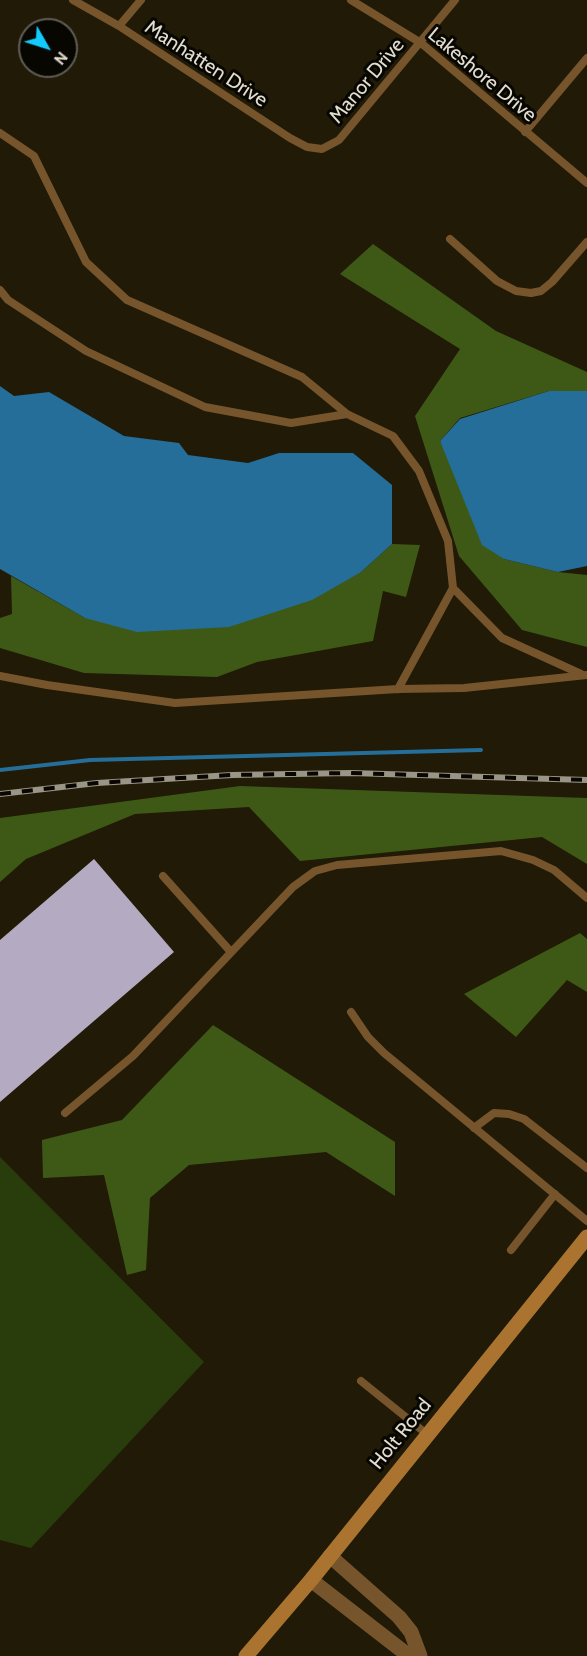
<!DOCTYPE html>
<html>
<head>
<meta charset="utf-8">
<style>
  body { margin:0 }
  #map { position:relative; width:587px; height:1656px; overflow:hidden; background:#201a06; font-family:Cabin,sans-serif }
  canvas { display:block }
  .north { position:absolute; left:18px; top:18px; width:60px; height:60px; box-sizing:border-box; background:#080601; border:2px solid #5f5c54; border-radius:50%; rotate:129deg; font-size:16px; font-weight:700; line-height:24px; text-align:center; color:#e1ddd1 }
  .north::after { content:''; display:block; margin:auto; width:21px; height:27px; background:#12cafb; clip-path:polygon(50% 0,100% 100%,50% 72%,0 100%) }
</style>
</head>
<body>
<div id="map">
<canvas width="587" height="1656"></canvas>
<div class="north">N</div>
</div>
<script>
const g = document.querySelector('canvas').getContext('2d');
g.lineJoin = 'round';
function paint(path, color) { g.fillStyle = color; g.fill(path, 'evenodd'); }
const toPath = rows => new Path2D(rows.map(r => 'M' + r).join(''));
function stroke(path, color, width, dash) { g.strokeStyle = color; g.lineWidth = width; g.lineCap = dash ? 'butt' : 'round'; g.setLineDash(dash || []); g.stroke(path); }
function label(font, color, halo, rows, align = 'center') {
  g.font = font + ' Cabin,sans-serif'; g.lineWidth = 6; g.setLineDash([]); g.textBaseline = 'middle'; g.strokeStyle = halo; g.fillStyle = color; for (const [text, x, y, turn = 0] of rows) {
    g.save(); g.translate(x, y); g.rotate((+turn || 0) * Math.PI / 180); g.textAlign = isNaN(turn) ? turn : align; if (halo) g.strokeText(text, 0, 0); g.fillText(text, 0, 0); g.restore();
  }
}
paint(toPath([
  [0,1157,204,1362,31,1548,0,1540]
]), '#293c0b');
paint(toPath([
  [373,244,496,331,587,372,587,391,549,391,460,418,440,441,504,559,558,572,587,575,587,647,522,630,459,556,415,416,460,349,340,274],
  [392,544,420,545,406,597,383,591,373,641,257,662,217,677,84,673,0,648,0,618,12,614,11,576,85,618,361,572],
  [240,786,587,798,587,864,542,837,300,861,249,807,135,814,26,859,0,882,0,818],
  [580,933,587,939,587,992,567,980,516,1037,464,994],
  [213,1025,395,1142,395,1196,326,1152,189,1165,150,1198,146,1270,127,1275,104,1175,43,1178,42,1140,122,1120]
]), '#3e5915');
paint(toPath([
  [0,386,14,396,49,392,124,436,179,443,188,455,248,463,279,453,353,453,392,485,392,544,361,572,312,600,229,627,137,632,85,618,0,569],
  [549,391,587,391,587,566,558,572,504,559,482,545,440,441,460,419]
]), '#246e99');
stroke(toPath([
  [0,770,90,760,481,750]
]), '#246e99', 4);
paint(toPath([
  [94,859,174,952,0,1102,0,940]
]), '#b4aac1');
stroke(toPath([
  [73,0,119,26,290,138,307,147,322,149,339,140,455,0],
  [351,0,421,43,587,183],
  [119,26,141,0],
  [525,132,587,58],
  [0,133,34,156,86,262,127,300,302,377,347,414],
  [450,239,497,281,516,291,531,293,541,291,552,282,587,242],
  [0,290,8,300,86,351,205,407,291,423,347,414,393,436,419,471,448,541,453,588,398,689],
  [453,588,502,638,581,674],
  [0,676,47,685,175,703,398,689,464,688,587,675],
  [163,876,231,952],
  [351,1012,368,1037,384,1053,587,1221],
  [65,1113,133,1056,293,887,315,871,337,865,501,851,533,860,554,870,587,898],
  [474,1128,494,1113,509,1114,524,1119,587,1168],
  [511,1250,555,1194],
  [361,1381,428,1435]
]), '#76542c', 8);
stroke(toPath([
  [330,1556,399,1617,411,1632,420,1656],
  [311,1580,409,1656]
]), '#76542c', 15);
stroke(toPath([
  [246,1656,311,1580,587,1237]
]), '#aa7430', 15);
const rail = toPath([
  [0,794,97,783,232,775,351,773,587,780]
]);
stroke(rail, '#9a9586', 6);
stroke(rail, '#080601', 4, [11]);
label('20px', '#e1ddd1', '#080601', [
  ["Manhatten Drive",206,64,33],
  ["Lakeshore Drive",482,75,40],
  ["Manor Drive",367,81,-50],
  ["Holt Road",401,1434,-51]
]);
</script>
</body>
</html>
